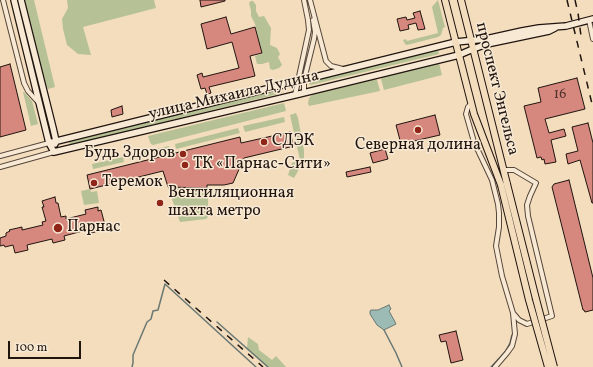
<!DOCTYPE html>
<html>
<head>
<meta charset="utf-8">
<style>
  body { margin:0 }
  #map { position:relative; width:593px; height:367px; overflow:hidden; background:#f3ddbd; font-family:Vollkorn,serif }
  canvas { display:block }
  .scale { position:absolute; left:8px; top:341px; width:73px; height:18px; box-sizing:border-box; border:2px solid #20140f; border-top:0; padding-left:5px; font-size:12px; line-height:14px; white-space:nowrap; color:#20140f; -webkit-text-stroke:3px #f7e9d4; paint-order:stroke }
</style>
</head>
<body>
<div id="map">
<canvas width="593" height="367"></canvas>
<div class="scale">100 m</div>
</div>
<script>
const g = document.querySelector('canvas').getContext('2d');
g.lineJoin = 'round';
function paint(path, color) { g.fillStyle = color; g.fill(path, 'evenodd'); }
const toPath = rows => new Path2D(rows.map(r => 'M' + r).join(''));
function stroke(path, color, width, dash) { g.strokeStyle = color; g.lineWidth = width; g.lineCap = dash ? 'butt' : 'round'; g.setLineDash(dash || []); g.stroke(path); }
function label(font, color, halo, rows, align = 'center') {
  g.font = font + ' Vollkorn,serif'; g.lineWidth = 3; g.setLineDash([]); g.textBaseline = 'middle'; g.strokeStyle = halo; g.fillStyle = color; for (const [text, x, y, turn = 0] of rows) {
    g.save(); g.translate(x, y); g.rotate((+turn || 0) * Math.PI / 180); g.textAlign = isNaN(turn) ? turn : align; if (halo) g.strokeText(text, 0, 0); g.fillText(text, 0, 0); g.restore();
  }
}
paint(toPath([
  [24,0,34,0,55,87,48,89,43,79],
  [67,0,154,0,156,8,83,27,91,55,78,54,67,45,63,29,62,19,68,8],
  [438,0,445,27,443,28,441,35,438,37,407,45,405,44,403,40,406,39,407,41,438,33,432,7,437,1],
  [251,1,253,1,256,5,256,11,259,17,264,16,271,28,270,45,277,48,280,54,278,57,282,65,279,68,273,70,270,69,269,62,262,64,257,64,255,56,262,54,255,24,251,16,251,11,249,3],
  [438,50,439,54,311,85,309,84,309,82,311,81],
  [439,63,442,75,384,90,381,79,382,77],
  [376,79,377,80,380,91,309,106,308,103,309,98,313,94],
  [281,89,282,93,70,145,69,142],
  [23,92,24,92,32,101,38,124,31,126],
  [284,103,286,111,153,145,151,144,150,142,148,136],
  [296,113,298,118,304,150,304,157,302,164,294,178,288,175,292,163,300,160,290,115],
  [284,117,285,122,245,132,243,126],
  [238,128,240,133,176,149,175,144],
  [169,146,170,151,130,160,129,155],
  [123,157,124,162,93,169,92,164],
  [168,188,208,189,208,217,206,219,180,222],
  [90,189,91,192,97,191,99,203,84,205,81,191],
  [248,337,258,344,259,350,272,360,276,356,286,367,267,367,247,348]
]), '#b6c295');
const water = toPath([
  [389,305,391,309,389,311,394,320,396,324,384,330,377,325,370,314,370,311,371,310,378,310,389,305]
]);
paint(water, '#9cbbb5');
stroke(water, '#6a7873', 1);
stroke(toPath([
  [217,322,268,367],
  [384,330,396,353,402,367],
  [132,367,133,363,133,355,147,322,151,319,153,311,158,310,165,284,256,367],
  [491,367,505,352,510,343,512,335]
]), '#6a7873', 1.5);
const building = toPath([
  [200,0,225,0,225,1,201,7,200,0],
  [420,11,425,29,418,30,416,23,408,25,409,29,400,31,397,19,406,17,407,20,415,18,413,13,420,11],
  [226,17,231,34,255,27,262,53,250,56,255,76,209,87,211,93,207,94,205,88,201,89,197,75,202,73,203,77,239,68,232,42,207,49,201,24,226,17],
  [10,64,26,130,0,137,0,67,10,64],
  [577,78,585,109,545,119,549,133,564,129,566,136,551,140,556,162,545,164,544,159,542,160,541,157,537,158,524,106,541,102,538,88,577,78],
  [122,106,123,114,112,117,111,110,122,106],
  [435,115,440,135,401,144,396,125,435,115],
  [588,123,593,143,593,203,592,203,580,160,568,164,566,154,578,151,572,127,588,123],
  [290,132,294,146,244,158,233,183,224,185,207,185,207,188,168,187,163,171,90,189,87,175,240,137,241,143,290,132],
  [385,149,388,159,373,163,370,153,385,149],
  [370,167,371,172,347,177,346,172,370,167],
  [569,180,593,278,593,310,585,312,584,310,583,310,552,187,554,184,569,180],
  [55,197,56,203,58,203,61,217,66,216,66,219,86,214,85,210,98,207,98,211,101,210,105,225,102,226,103,230,91,233,90,229,64,236,65,240,53,243,52,239,27,245,28,250,15,253,13,245,5,247,4,245,0,246,0,238,6,236,6,233,10,231,9,230,22,227,22,230,43,225,42,222,46,221,42,207,44,207,42,201,55,197],
  [456,331,463,360,451,363,446,341,441,342,439,335,456,331]
]);
paint(building, '#d6887e');
stroke(building, '#20140f', 1);
const street = toPath([
  [3,0,24,83,28,91,38,102],
  [310,0,326,61,331,66,343,69],
  [589,20,593,39],
  [304,93,304,80,314,39,315,32,313,20],
  [295,95,309,30,308,20,304,0],
  [472,103,468,107,466,114,474,142,492,180,498,204,499,213,499,227,496,246,502,276,513,313,519,320,527,324,552,316,528,216,527,205,530,196,536,183,514,170,503,170],
  [0,156,49,143],
  [0,167,54,152],
  [495,367,507,353,512,346,515,334,513,313]
]);
const secondary = toPath([
  [14,0,49,143,54,152],
  [21,0,53,128,56,141,55,144],
  [49,143,456,42,486,39,522,31,539,28,566,26,593,19],
  [54,152,299,94,459,55,473,49,487,44,549,31,555,28]
]);
const primary = toPath([
  [445,0,474,114,501,185],
  [461,0,507,184]
]);
stroke(street, '#55463a', 6);
stroke(secondary, '#20140f', 8);
stroke(primary, '#20140f', 8);
stroke(street, '#f7e9d4', 4);
stroke(secondary, '#f7e9d4', 5.5);
stroke(primary, '#f3ddbd', 6);
stroke(toPath([
  [567,0,593,108],
  [575,0,578,13,581,36],
  [164,280,263,367]
]), '#20140f', 1.5, [7, 7]);
const primaryBridge = toPath([
  [507,184,536,299,554,367],
  [501,185,529,300,548,367]
]);
stroke(primaryBridge, '#20140f', 8, []);
stroke(primaryBridge, '#f3ddbd', 6);
for (const [x, y, r, color] of [
  [418,130,4,"#8f2418"],
  [264,142,4,"#8f2418"],
  [183,154,4,"#8f2418"],
  [185,165,4,"#8f2418"],
  [94,183,4,"#8f2418"],
  [160,203,4,"#8f2418"],
  [58,228,5,"#8f2418"]
]) { const dot = new Path2D(); dot.arc(x, y, r, 0, 2 * Math.PI); g.fillStyle = color; g.fill(dot); stroke(dot, '#f7e9d4', 1.5); }
label('14px', '#4e312b', null, [
  ["16",560,95]
]);
label('16px', '#20140f', '#f7e9d4', [
  ["проспект Энгельса",496,89,76],
  ["улица Михаила Дудина",234,96,-13]
]);
label('16px', '#20140f', '#f7e9d4', [
  ["СДЭК",272,142],
  ["Северная долина",418,146,"center"],
  ["Будь Здоров",175,154,"right"],
  ["ТК «Парнас-Сити»",193,165],
  ["Теремок",102,183],
  ["Вентиляционная",168,194],
  ["шахта метро",168,212],
  ["Парнас",67,228]
], 'left');
</script>
</body>
</html>
